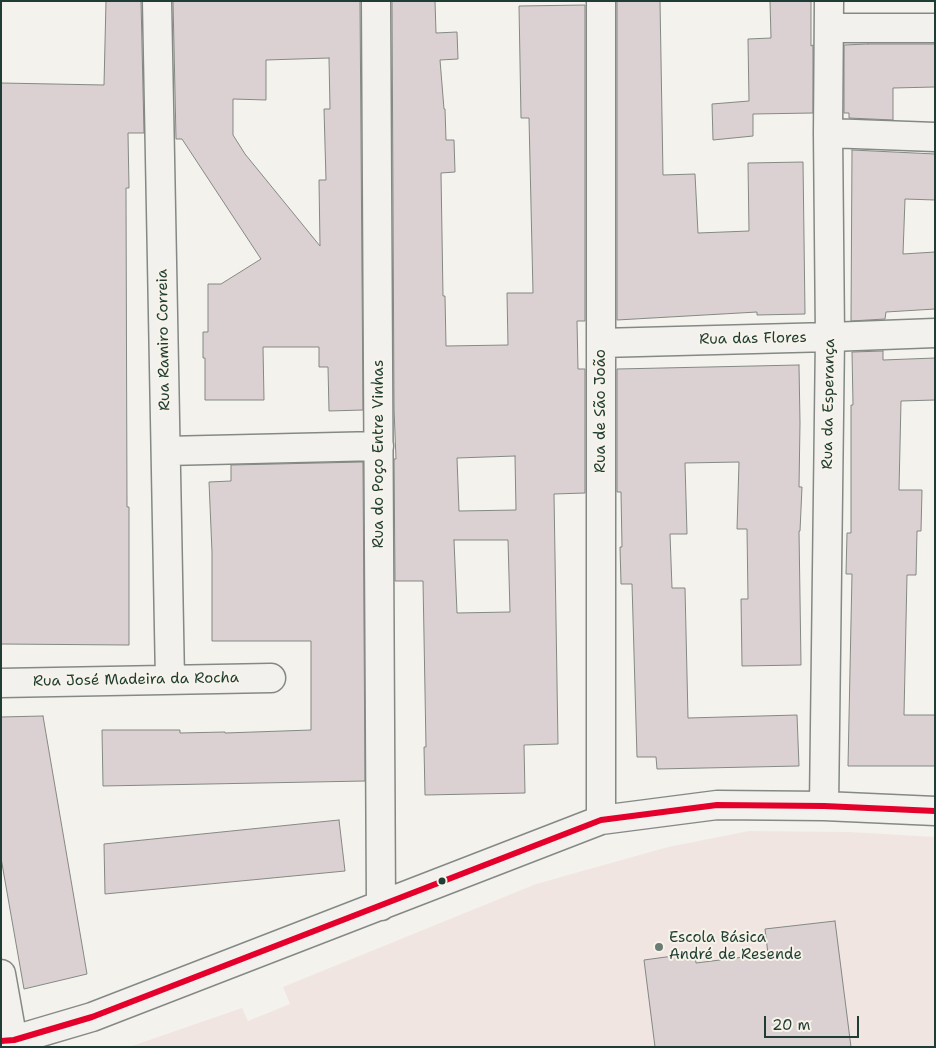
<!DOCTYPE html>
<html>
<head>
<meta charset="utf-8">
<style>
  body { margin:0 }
  #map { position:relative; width:936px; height:1048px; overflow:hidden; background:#f4f2ec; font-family:"Shantell Sans",sans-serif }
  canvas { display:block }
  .frame { position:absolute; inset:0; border:2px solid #1f3d34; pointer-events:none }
  .scale { position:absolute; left:764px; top:1016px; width:95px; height:22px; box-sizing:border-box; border:2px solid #1f3d34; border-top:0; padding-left:6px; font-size:15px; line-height:18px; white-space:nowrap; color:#1f3d34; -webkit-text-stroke:4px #f7f3e8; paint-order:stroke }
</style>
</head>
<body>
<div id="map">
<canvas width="936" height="1048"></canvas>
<div class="frame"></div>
<div class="scale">20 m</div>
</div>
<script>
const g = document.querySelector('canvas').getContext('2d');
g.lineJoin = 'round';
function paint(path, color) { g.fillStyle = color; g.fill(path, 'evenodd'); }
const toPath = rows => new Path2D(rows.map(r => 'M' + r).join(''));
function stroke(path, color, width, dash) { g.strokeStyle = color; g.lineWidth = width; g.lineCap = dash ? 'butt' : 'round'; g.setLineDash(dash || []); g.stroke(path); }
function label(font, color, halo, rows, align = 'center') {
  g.font = font + ' "Shantell Sans",sans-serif'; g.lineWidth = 4; g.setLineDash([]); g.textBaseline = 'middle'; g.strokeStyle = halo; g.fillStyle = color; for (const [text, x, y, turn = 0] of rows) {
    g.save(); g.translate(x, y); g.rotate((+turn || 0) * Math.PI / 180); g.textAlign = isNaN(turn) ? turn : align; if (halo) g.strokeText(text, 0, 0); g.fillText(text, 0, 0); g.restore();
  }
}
paint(toPath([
  [749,831,850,832,935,837,935,1047,129,1047,242,1008,248,1021,290,1004,283,987,536,884,668,847]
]), '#f1e5e2');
const building = toPath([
  [106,1,141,1,144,133,128,133,129,188,126,188,127,507,129,507,129,645,1,644,1,83,104,85,106,1],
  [173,1,360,1,363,410,329,411,328,367,319,367,319,347,263,347,264,400,205,400,205,358,203,358,203,332,208,332,208,284,221,284,261,259,182,139,176,139,173,1],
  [329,58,330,109,324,109,326,180,319,180,320,246,245,154,233,135,233,99,266,100,266,60,329,58],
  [392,1,435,1,436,33,457,32,458,59,440,60,444,109,445,109,446,140,454,140,455,172,441,173,443,296,445,296,446,346,508,345,507,293,533,293,529,118,521,118,519,6,585,5,585,321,577,321,578,369,585,369,585,493,554,494,558,744,524,745,525,793,425,795,424,747,426,747,423,581,395,581,394,459,396,459,394,409,392,1],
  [515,456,516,510,459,511,457,458,515,456],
  [454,540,508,540,510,612,457,613,454,540],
  [617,1,660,1,663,175,695,174,698,233,749,231,748,163,803,162,805,314,757,315,757,312,617,320,617,1],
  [770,1,811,1,811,46,813,45,813,113,753,114,753,136,713,140,712,104,749,101,748,39,771,38,770,1],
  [868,44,935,44,935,87,893,88,893,120,849,118,849,113,844,113,844,45,868,44],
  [852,150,935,154,935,200,905,199,903,254,935,252,935,309,886,312,885,319,851,321,852,150],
  [883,351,883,360,935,358,935,400,901,401,899,490,922,490,921,531,917,531,916,575,907,575,904,715,935,715,935,766,848,766,852,574,846,574,847,533,851,533,851,405,853,405,852,352,883,351],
  [799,365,800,423,799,487,802,487,800,531,799,531,801,665,742,666,741,599,748,599,747,529,737,529,739,462,685,463,687,534,670,534,672,588,685,588,688,718,797,715,799,766,657,769,656,757,637,757,632,584,621,584,620,547,622,547,621,492,617,492,617,369,799,365],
  [363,462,365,781,103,786,102,730,180,730,180,733,225,732,225,733,311,730,311,641,212,641,212,552,209,482,231,481,231,465,363,462],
  [43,716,87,974,24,989,1,858,1,717,43,716],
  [339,820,345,871,105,894,104,844,339,820],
  [835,921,851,1047,655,1047,644,960,695,953,696,963,768,954,765,929,835,921]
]);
paint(building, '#dbd0d2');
stroke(building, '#848985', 1);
const street = toPath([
  [157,1,170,680],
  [376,1,381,906],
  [829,28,935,28],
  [828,133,935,137],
  [601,343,830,337,935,333],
  [166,451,379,446],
  [1,683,271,678],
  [824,806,830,337,828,133,829,1],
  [601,820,601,1],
  [1,974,14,1047],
  [1,1041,14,1040,92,1017,601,820,717,805,824,806,935,811]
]);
stroke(street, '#848985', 31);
stroke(street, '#f2f1ed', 28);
stroke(toPath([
  [1,1041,14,1040,92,1017,601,820,717,805,824,806,935,811]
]), '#e4002b', 6);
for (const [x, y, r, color] of [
  [442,881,4.5,"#1f3d34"],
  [659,947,5,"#6a7c74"]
]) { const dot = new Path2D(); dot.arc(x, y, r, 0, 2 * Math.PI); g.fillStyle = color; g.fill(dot); stroke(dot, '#f7f3e8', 2); }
label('15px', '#1f3d34', '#f7f3e8', [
  ["Rua das Flores",753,339,-1],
  ["Rua Ramiro Correia",164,340,-91],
  ["Rua da Esperança",829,404,-89],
  ["Rua de São João",601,411,-90],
  ["Rua do Poço Entre Vinhas",379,454,-90],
  ["Rua José Madeira da Rocha",136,680,-1]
]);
label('15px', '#1f3d34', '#f7f3e8', [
  ["Escola Básica",669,938],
  ["André de Resende",669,955]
], 'left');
</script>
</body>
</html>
